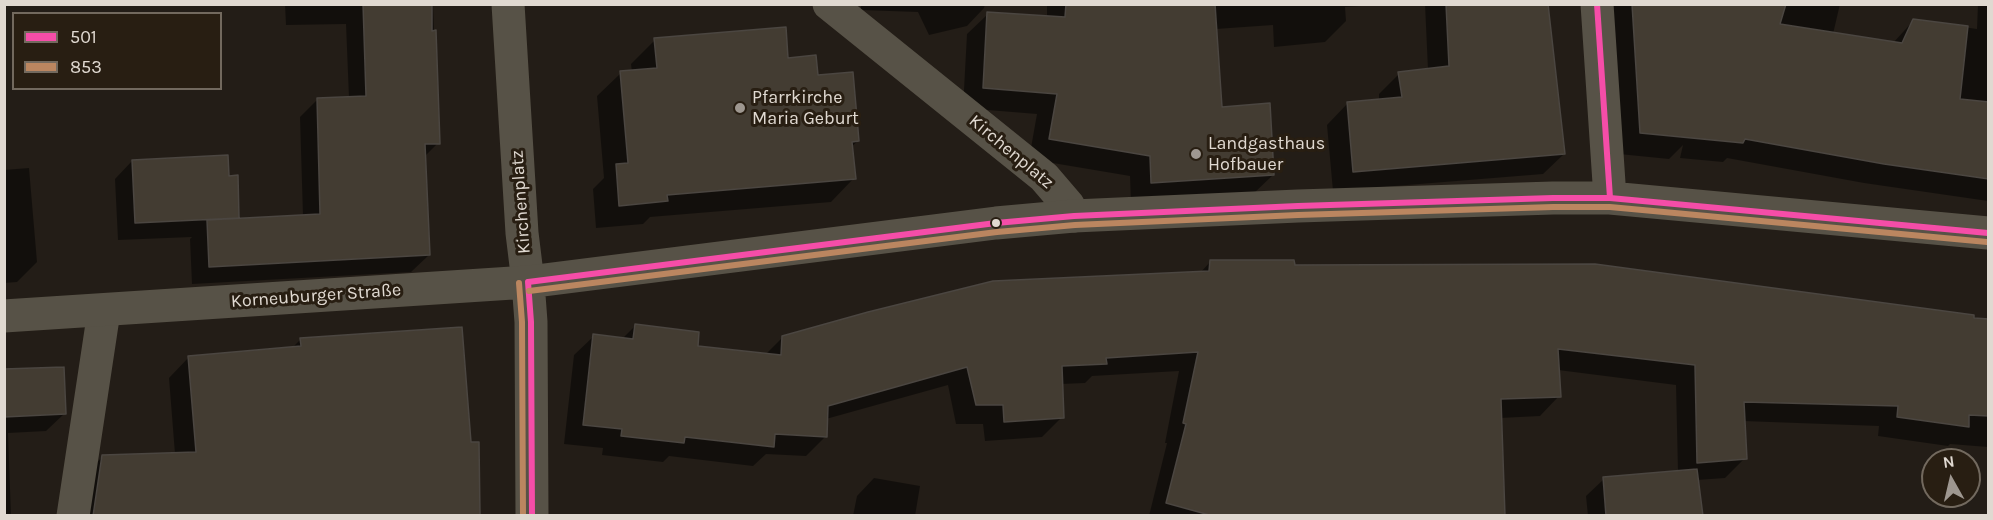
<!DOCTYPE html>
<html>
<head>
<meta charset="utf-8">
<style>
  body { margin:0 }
  #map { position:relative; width:1993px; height:520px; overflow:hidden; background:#231d17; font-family:Karla,sans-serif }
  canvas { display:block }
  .frame { position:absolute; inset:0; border:6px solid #e0d9d1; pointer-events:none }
  .legend { position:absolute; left:12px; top:12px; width:210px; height:78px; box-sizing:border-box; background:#281e12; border:2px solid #72695e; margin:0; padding:8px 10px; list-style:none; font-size:18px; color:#e0d9d1 }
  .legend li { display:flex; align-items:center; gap:12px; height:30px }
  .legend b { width:30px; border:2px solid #72695e }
  .north { position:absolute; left:1921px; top:448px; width:60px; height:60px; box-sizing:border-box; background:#281e12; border:2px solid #72695e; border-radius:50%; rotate:352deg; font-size:16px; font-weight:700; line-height:24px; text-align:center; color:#e0d9d1 }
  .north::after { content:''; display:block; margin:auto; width:21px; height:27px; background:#9e9790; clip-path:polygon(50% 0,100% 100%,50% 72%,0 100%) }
</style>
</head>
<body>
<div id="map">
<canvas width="1993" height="520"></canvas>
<div class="frame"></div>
<ul class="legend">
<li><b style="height:8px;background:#f54da8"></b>501</li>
<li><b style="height:8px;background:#bb8660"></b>853</li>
</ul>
<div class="north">N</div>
</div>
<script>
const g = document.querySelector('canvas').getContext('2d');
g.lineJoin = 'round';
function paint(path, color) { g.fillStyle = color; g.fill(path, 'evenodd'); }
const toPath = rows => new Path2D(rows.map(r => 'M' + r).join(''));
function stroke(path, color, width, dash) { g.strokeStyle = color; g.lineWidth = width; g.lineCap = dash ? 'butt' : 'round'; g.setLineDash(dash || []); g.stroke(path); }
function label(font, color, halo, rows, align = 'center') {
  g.font = font + ' Karla,sans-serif'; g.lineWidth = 6; g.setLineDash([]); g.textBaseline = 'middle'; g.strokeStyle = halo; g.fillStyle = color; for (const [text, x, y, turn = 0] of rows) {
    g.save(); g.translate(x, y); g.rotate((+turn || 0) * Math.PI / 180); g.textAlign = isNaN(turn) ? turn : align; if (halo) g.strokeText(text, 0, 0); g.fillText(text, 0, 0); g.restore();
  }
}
paint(toPath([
  [285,4,433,4,438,143,424,157,429,255,411,272,192,284,190,239,192,237,118,240,115,179,132,161,228,177,238,218,236,220,303,216,300,117,317,100,349,98,346,24,286,25],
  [861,4,985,4,984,8,967,26,929,35,918,12,861,10],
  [1047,4,1392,4,1345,7,1346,21,1325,42,1274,47,1273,25,1216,29,1221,108,1273,175,1252,195,1131,203,1130,176,1029,159,1037,114,963,108,967,34,988,14,1047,17],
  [1425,4,1546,4,1564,154,1543,174,1333,191,1327,125,1347,104,1379,101,1379,94,1399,74,1428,70],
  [1609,4,1840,4,1833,34,1893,43,1914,20,1977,29,1978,4,1988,4,1988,201,1864,183,1727,158,1723,162,1680,158,1683,145,1669,159,1619,154],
  [655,40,787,60,817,76,858,141,851,147,854,178,831,202,650,217,643,224,596,228,593,189,604,178,597,96,621,73,632,72,631,64],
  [29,168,37,262,17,282,4,283,4,170],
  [1211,261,1988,320,1988,447,1950,444,1948,446,1878,436,1879,426,1743,421,1745,458,1725,478,1697,480,1701,516,1588,516,1586,496,1604,479,1678,472,1676,385,1558,370,1559,396,1540,416,1500,418,1504,516,1149,516,1167,443,1165,443,1179,371,1092,376,1085,383,1061,384,1062,417,1042,437,985,441,983,424,956,424,948,385,826,419,825,437,806,456,766,454,753,466,669,456,663,462,602,455,603,448,564,444,574,355,594,336,622,339,635,326,697,347,765,355,783,337,1200,273],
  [301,339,470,444,479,516,77,516,83,477,103,456,175,454,169,378,189,357,292,348],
  [4,371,64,414,46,431,8,433,11,516,4,516],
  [874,478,920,486,915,516,853,516,857,496]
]), '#0007');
const building = toPath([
  [363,4,432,4,432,31,436,30,440,144,425,144,430,255,209,267,207,220,320,214,317,98,366,96,363,4],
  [1066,4,1215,4,1222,107,1270,103,1274,175,1151,183,1150,156,1049,139,1057,94,983,88,987,12,1065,17,1066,4],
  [1446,4,1548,4,1565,154,1353,172,1347,102,1402,97,1398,72,1449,66,1446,4],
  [1632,4,1786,4,1780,24,1902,43,1913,19,1968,26,1960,99,1989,102,1989,179,1884,164,1745,139,1743,143,1640,133,1632,4],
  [786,27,788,58,816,55,818,75,853,72,859,141,852,142,856,179,667,195,668,201,619,206,616,164,628,163,620,71,657,68,654,38,786,27],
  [228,155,229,176,238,175,239,218,135,223,132,160,228,155],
  [1210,260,1294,260,1295,265,1595,264,1974,315,1974,318,1989,319,1989,416,1969,415,1969,427,1897,417,1898,406,1744,402,1747,459,1697,463,1695,365,1558,349,1561,397,1501,399,1505,516,1213,516,1166,503,1186,424,1183,423,1198,352,1106,358,1107,364,1062,366,1064,418,1004,422,1003,405,976,405,967,367,828,406,827,437,775,434,774,447,685,437,684,443,621,436,622,429,583,425,593,334,633,339,635,324,699,332,698,346,781,355,782,336,868,312,993,281,1209,271,1210,260],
  [462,327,471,442,479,442,480,516,93,516,102,455,196,452,188,356,301,346,300,338,462,327],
  [64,367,66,414,4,417,4,369,64,367],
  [1697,469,1703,516,1606,516,1603,477,1697,469]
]);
paint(building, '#433c32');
stroke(building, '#4b4641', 1.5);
stroke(toPath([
  [508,4,522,233,528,282],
  [829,4,1044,177,1068,205,1074,216],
  [73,516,104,311]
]), '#575247', 33);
stroke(toPath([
  [1597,4,1610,198],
  [528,282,531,322,532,516],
  [4,316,528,282,996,223,1074,216,1298,206,1553,198,1610,198,1988,233]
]), '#575247', 33);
stroke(toPath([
  [1597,4,1610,198],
  [528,282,996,223,1074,216,1298,206,1553,198,1610,198,1988,233],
  [528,282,531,322,532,516]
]), '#f54da8', 6);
stroke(toPath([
  [519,283,522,322,523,516],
  [529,291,997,232,1075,225,1298,215,1553,207,1610,207,1987,242]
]), '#bb8660', 6);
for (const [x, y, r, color] of [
  [740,108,6,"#9e9790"],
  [1196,154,6,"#9e9790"],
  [996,223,5,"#e0d9d1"]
]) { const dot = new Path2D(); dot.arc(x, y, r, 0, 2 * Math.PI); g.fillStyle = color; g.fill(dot); stroke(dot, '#281e12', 2); }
label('18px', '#e0d9d1', '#281e12', [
  ["Pfarrkirche",752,98],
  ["Maria Geburt",752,119],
  ["Landgasthaus",1208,144],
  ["Hofbauer",1208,165]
], 'left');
label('18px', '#e0d9d1', '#281e12', [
  ["Kirchenplatz",1011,152,40],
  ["Kirchenplatz",521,202,-94],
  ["Korneuburger Straße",316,296,-4]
]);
</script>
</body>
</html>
